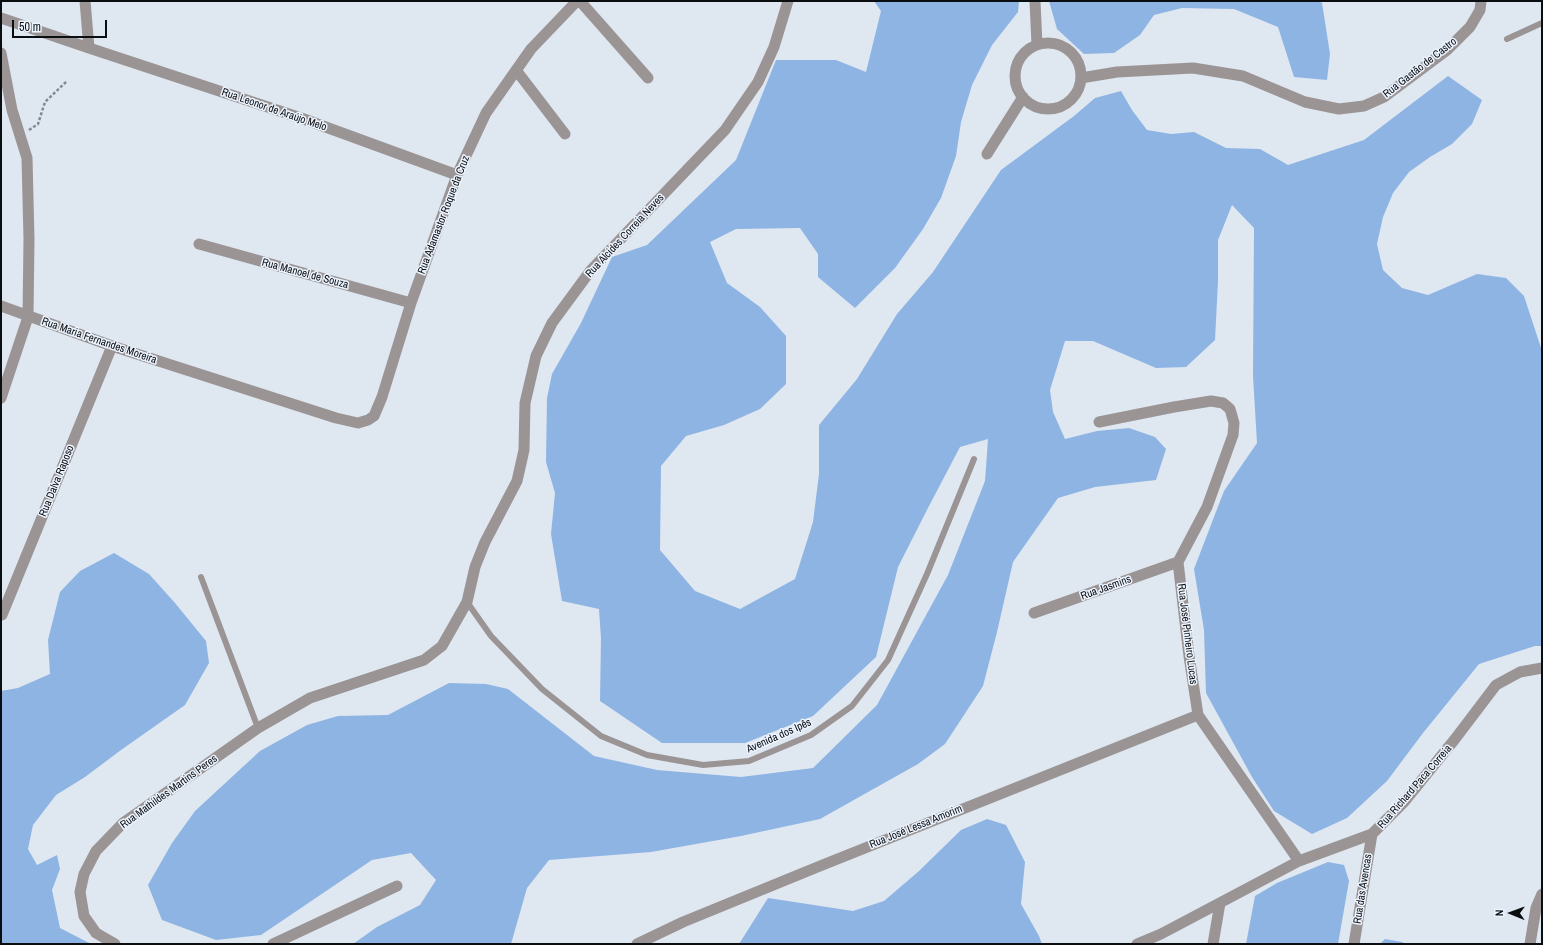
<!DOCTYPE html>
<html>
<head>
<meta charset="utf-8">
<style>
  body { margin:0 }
  #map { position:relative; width:1543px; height:945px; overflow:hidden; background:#dfe7f1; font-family:"Archivo Narrow",sans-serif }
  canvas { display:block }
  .frame { position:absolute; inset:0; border:2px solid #0b0e11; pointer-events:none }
  .north { position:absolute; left:1491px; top:893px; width:40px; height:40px; -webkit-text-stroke:3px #ecf4ff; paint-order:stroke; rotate:271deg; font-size:11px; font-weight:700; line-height:16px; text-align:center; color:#0b0e11 }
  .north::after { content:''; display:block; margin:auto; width:14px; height:18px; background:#0b0e11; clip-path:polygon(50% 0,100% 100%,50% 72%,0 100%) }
  .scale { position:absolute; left:12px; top:20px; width:95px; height:18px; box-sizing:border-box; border:2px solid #0b0e11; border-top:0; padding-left:5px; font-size:12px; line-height:14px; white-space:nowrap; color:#0b0e11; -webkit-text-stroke:3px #ecf4ff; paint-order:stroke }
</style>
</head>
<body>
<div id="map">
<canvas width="1543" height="945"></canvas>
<div class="frame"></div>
<div class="north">N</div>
<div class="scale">50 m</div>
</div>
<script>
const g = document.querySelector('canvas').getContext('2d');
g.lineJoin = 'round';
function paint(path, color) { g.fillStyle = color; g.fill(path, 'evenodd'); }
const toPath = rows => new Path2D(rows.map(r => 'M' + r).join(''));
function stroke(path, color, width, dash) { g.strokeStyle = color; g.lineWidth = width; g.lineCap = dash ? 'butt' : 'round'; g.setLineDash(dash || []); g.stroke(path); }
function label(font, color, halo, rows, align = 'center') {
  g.font = font + ' "Archivo Narrow",sans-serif'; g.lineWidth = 3; g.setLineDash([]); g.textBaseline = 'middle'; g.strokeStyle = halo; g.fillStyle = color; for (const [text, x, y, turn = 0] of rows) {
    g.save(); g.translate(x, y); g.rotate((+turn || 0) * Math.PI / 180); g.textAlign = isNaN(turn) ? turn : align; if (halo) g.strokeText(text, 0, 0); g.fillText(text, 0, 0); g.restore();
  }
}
paint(toPath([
  [874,1,1019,1,1018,12,992,45,972,85,961,122,956,156,941,198,923,229,895,268,855,308,818,277,818,254,800,228,736,229,710,242,727,283,760,307,786,336,786,384,760,409,724,425,686,436,661,466,660,550,695,591,740,609,795,579,813,522,819,474,819,425,857,379,897,314,933,272,1001,170,1074,116,1095,98,1121,91,1132,110,1147,130,1171,134,1194,132,1226,148,1260,149,1288,165,1364,140,1448,76,1482,100,1472,124,1452,144,1430,157,1409,172,1393,193,1383,217,1377,244,1383,270,1402,288,1428,295,1477,274,1506,278,1524,296,1542,351,1542,646,1535,646,1479,664,1423,733,1387,781,1347,818,1312,834,1274,811,1252,777,1206,693,1204,630,1194,569,1224,491,1257,443,1253,376,1254,228,1232,205,1218,240,1218,281,1215,340,1186,367,1156,368,1093,341,1065,341,1050,390,1053,412,1065,439,1097,431,1129,428,1155,437,1166,449,1156,480,1095,487,1058,498,1013,562,997,632,983,686,945,744,918,764,820,819,741,836,651,852,549,860,527,888,511,944,353,944,377,927,420,905,436,880,411,853,372,860,261,935,216,940,162,920,148,885,172,843,195,811,260,751,307,725,338,716,388,715,449,683,486,684,508,689,594,756,657,770,741,777,813,768,877,705,948,575,985,481,988,439,960,447,929,506,898,567,876,657,813,716,745,743,662,743,600,701,601,639,599,609,562,601,551,534,555,493,546,462,547,398,552,374,581,323,612,257,647,245,736,160,776,60,836,60,866,72,881,11],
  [1049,1,1319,1,1322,3,1330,54,1327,80,1294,77,1278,27,1234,9,1182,8,1154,15,1140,35,1114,53,1084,54,1057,29],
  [114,553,149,574,175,603,206,641,209,663,185,705,121,750,85,777,56,795,33,825,28,849,37,865,57,855,60,869,52,890,60,928,91,944,1,944,1,691,18,688,50,674,48,640,60,592,80,571],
  [987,819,1006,825,1025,862,1021,904,1039,936,1042,944,739,944,768,898,853,911,884,901,919,871,961,830],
  [1328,862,1344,865,1349,881,1338,944,1246,944,1255,896,1277,883],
  [1385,939,1402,942,1406,944,1380,944]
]), '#8eb4e3');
stroke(toPath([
  [29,130,38,124,45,102,67,81]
]), '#848a91', 2.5, [3, 2]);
stroke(toPath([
  [1507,39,1542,23],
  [201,577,258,728],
  [467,602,491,636,542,689,601,736,647,755,703,765,749,761,811,735,852,706,888,660,927,574,974,459]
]), '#9b9494', 6);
stroke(toPath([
  [85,1,89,48,301,118,457,175],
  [580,1,648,78],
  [1035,1,1037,45],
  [1,18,89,48],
  '1015 76a33 33 0 1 1 66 0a33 33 0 1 1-66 0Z',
  [1,53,12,110,27,158,29,239,28,317,1,398],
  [516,70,565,134],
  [1081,78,1117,72,1193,68,1243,76,1305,102,1339,109,1364,106,1384,97,1447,50,1470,27,1480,10,1481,1],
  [987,154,1023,97],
  [199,244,411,303],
  [1,306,112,346,336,418,358,423,368,420,374,416,382,397,411,303,457,175,486,113,531,49,577,1],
  [1099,422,1174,407,1211,401,1223,403,1230,409,1234,423,1233,435,1207,507,1178,562,1189,656,1198,715,1299,861],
  [1034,613,1178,562],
  [2,615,112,346],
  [115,944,96,933,84,916,80,892,84,874,96,851,123,823,258,728,310,698,424,660,442,646,467,602,475,567,485,542,517,481,524,450,525,403,536,356,552,323,591,270,725,130,758,82,774,47,788,1],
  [273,944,397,886],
  [637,944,683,922,820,866,1198,715],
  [1137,944,1161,934,1299,861,1372,834,1404,802,1455,739,1496,685,1520,672,1542,668],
  [1213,944,1220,903],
  [1354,944,1372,834],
  [1530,944,1536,908,1542,894]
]), '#9b9494', 11);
label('11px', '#0b0e11', '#ecf4ff', [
  ["Rua Gastão de Castro",1420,68,-38],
  ["Rua Leonor de Araújo Melo",274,110,19],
  ["Rua Adamastor Roque da Cruz",444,215,-69],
  ["Rua Alcides Correia Neves",625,236,-47],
  ["Rua Manoel de Souza",305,274,15],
  ["Rua Maria Fernandes Moreira",99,341,19],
  ["Rua Dalva Raposo",57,481,-68],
  ["Rua Jasmins",1106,588,-20],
  ["Rua José Pinheiro Lucas",1187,634,83],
  ["Avenida dos Ipês",779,736,-24],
  ["Rua Richard Paca Correia",1415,787,-49],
  ["Rua Mathildes Martins Peres",169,792,-36],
  ["Rua José Lessa Amorim",916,827,-22],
  ["Rua das Avencas",1363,889,-81]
]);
</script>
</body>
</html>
